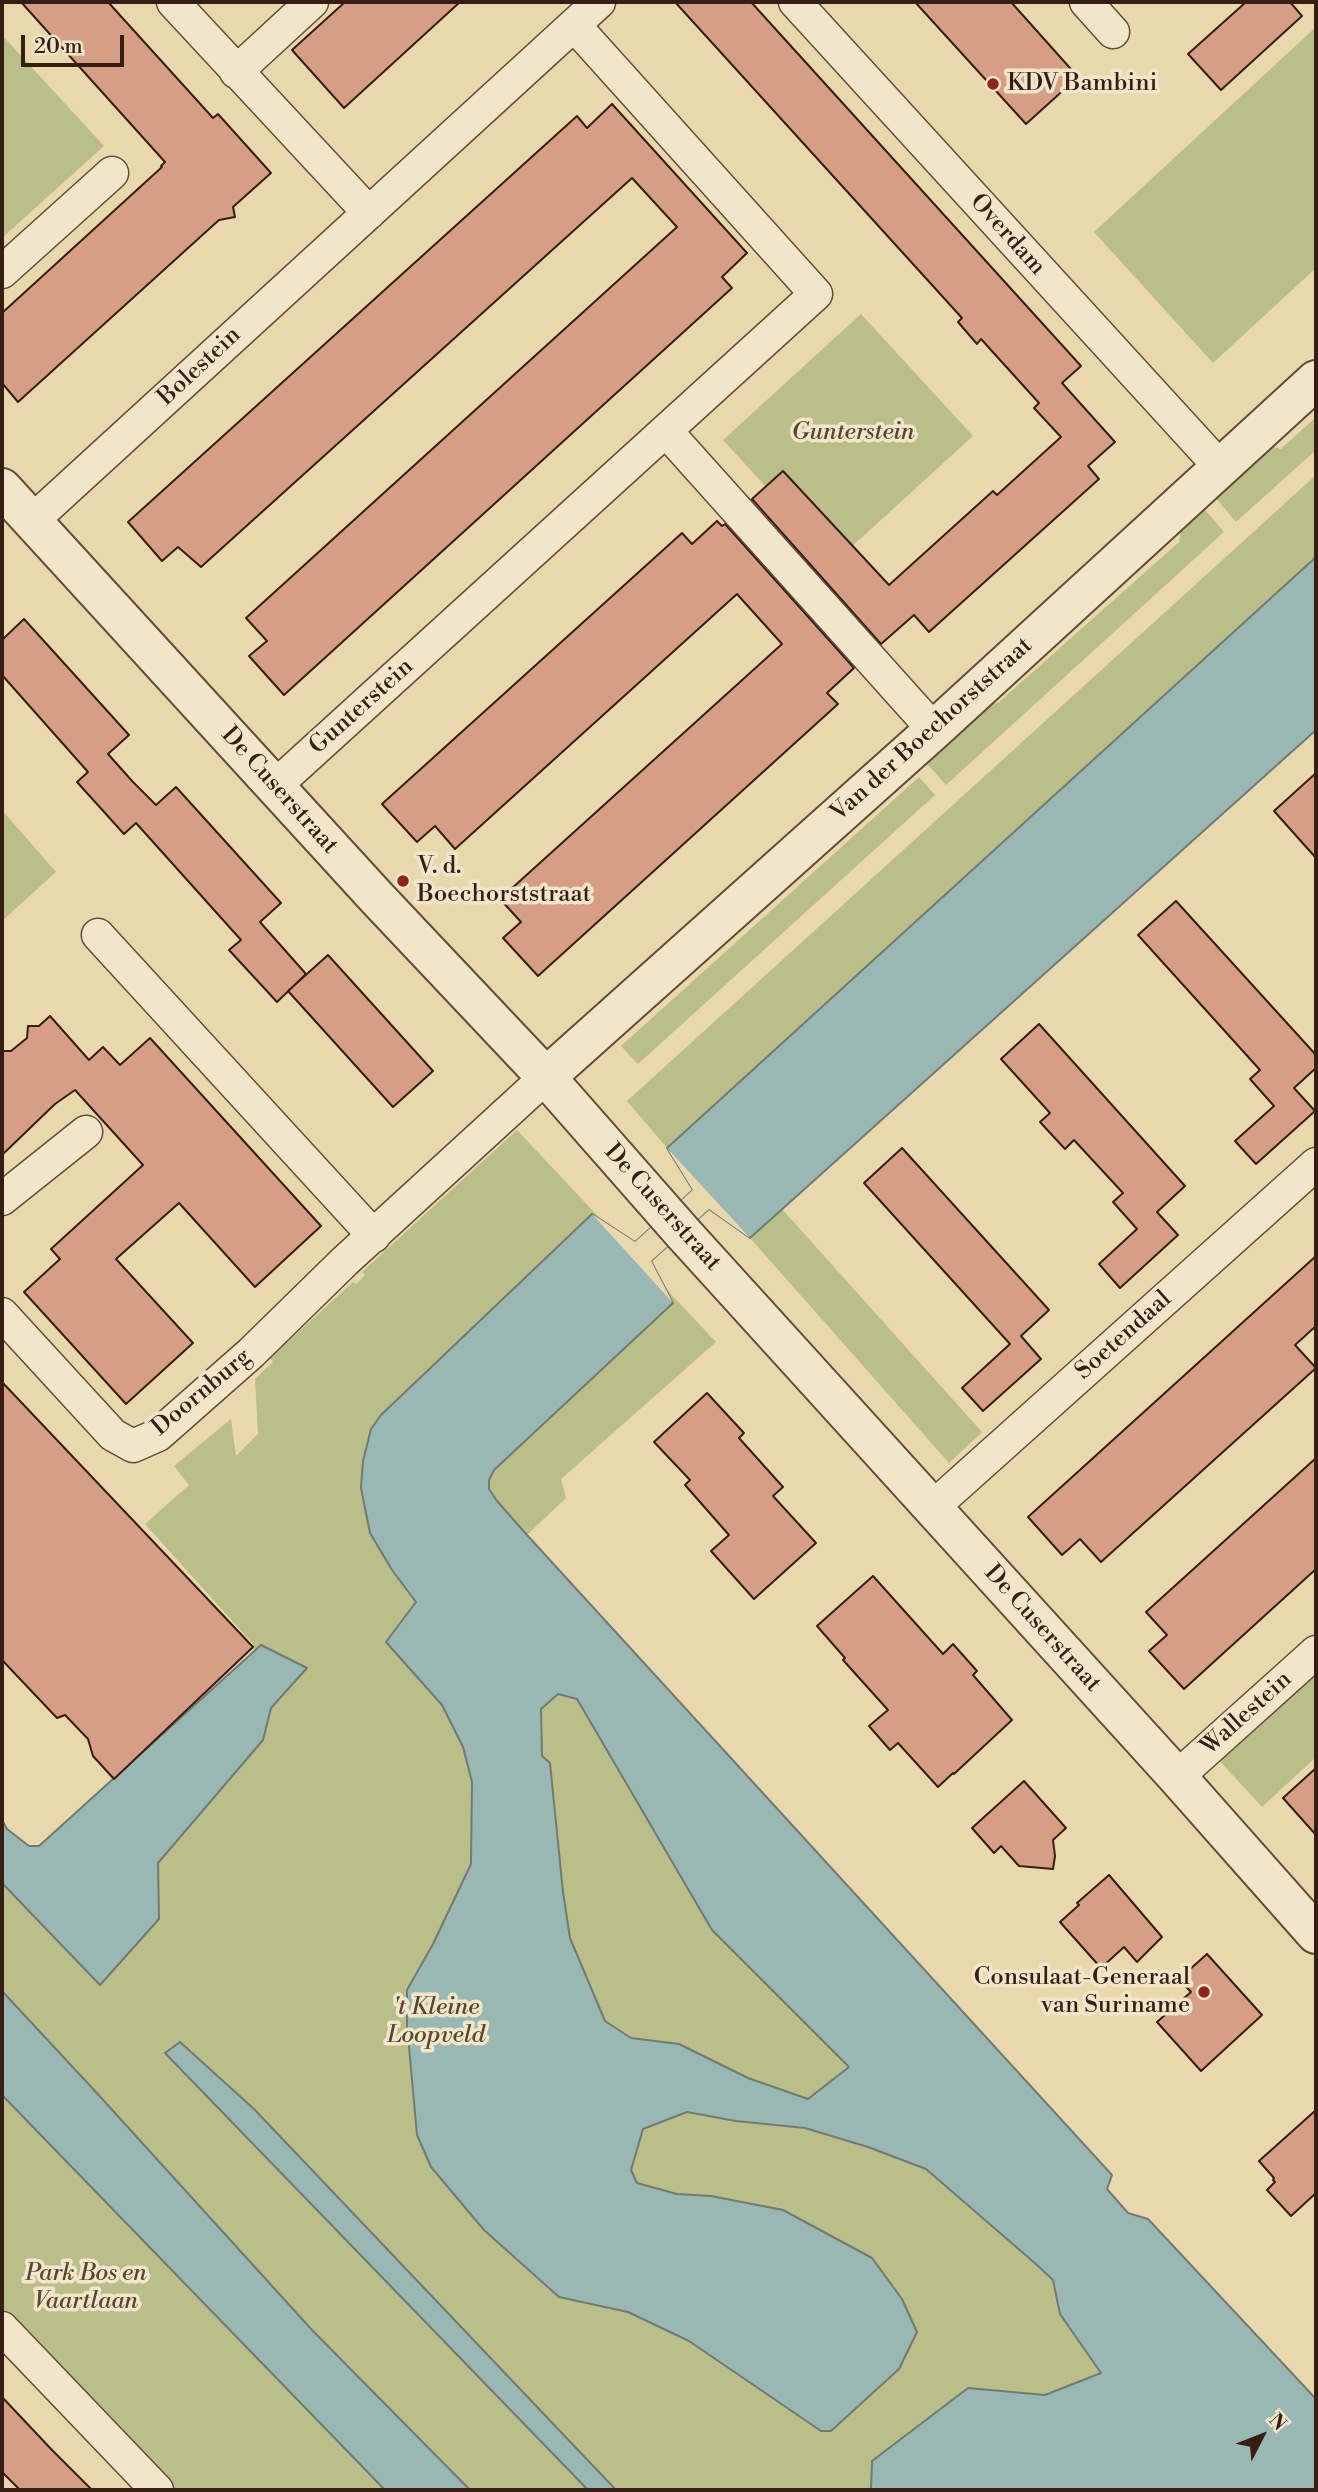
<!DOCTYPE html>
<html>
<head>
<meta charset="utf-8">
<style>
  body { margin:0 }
  #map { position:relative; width:1318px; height:2492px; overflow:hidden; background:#ead8ad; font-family:"Libre Bodoni",serif }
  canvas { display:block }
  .frame { position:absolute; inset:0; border:4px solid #361e14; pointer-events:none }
  .north { position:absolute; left:1227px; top:2401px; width:70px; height:70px; -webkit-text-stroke:5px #f1e6ca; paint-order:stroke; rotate:48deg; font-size:19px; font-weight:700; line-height:28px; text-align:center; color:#361e14 }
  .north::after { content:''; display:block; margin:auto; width:24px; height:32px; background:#361e14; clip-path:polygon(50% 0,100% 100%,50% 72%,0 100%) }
  .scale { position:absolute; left:21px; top:35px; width:103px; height:32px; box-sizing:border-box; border:4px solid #361e14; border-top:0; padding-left:9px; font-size:21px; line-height:24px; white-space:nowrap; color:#361e14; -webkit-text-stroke:5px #f1e6ca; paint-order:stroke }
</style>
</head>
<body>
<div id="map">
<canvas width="1318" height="2492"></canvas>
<div class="frame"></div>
<div class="north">N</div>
<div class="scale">20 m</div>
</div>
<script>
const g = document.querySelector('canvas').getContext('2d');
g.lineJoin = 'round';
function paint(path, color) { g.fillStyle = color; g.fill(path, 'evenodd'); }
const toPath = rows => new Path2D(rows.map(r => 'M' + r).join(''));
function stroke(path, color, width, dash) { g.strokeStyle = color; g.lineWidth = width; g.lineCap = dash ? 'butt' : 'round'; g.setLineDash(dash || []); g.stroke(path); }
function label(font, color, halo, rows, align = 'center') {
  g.font = font + ' "Libre Bodoni",serif'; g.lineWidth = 7; g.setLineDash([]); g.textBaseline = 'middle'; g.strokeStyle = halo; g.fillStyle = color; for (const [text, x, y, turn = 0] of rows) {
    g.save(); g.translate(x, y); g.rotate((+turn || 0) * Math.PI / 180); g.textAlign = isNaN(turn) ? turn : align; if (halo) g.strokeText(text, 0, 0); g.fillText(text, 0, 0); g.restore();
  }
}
paint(toPath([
  [1316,27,1316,268,1213,363,1094,232],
  [2,35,104,146,2,238],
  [861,314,973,436,848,550,769,490,723,440],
  [1316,417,1316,450,1236,522,1214,496,1266,445,1281,449],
  [1316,475,1316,557,667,1148,627,1101],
  [1200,504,1224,532,946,785,920,756,983,701,998,703,1179,542,1182,525],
  [919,777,935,795,638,1064,621,1046],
  [2,810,56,872,2,921],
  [517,1130,716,1342,561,1479,566,1498,527,1535,514,1521,1033,2236,1133,2382,1148,2490,446,2490,2,2020,2,1863,73,1938,263,1740,253,1644,145,1524,189,1485,174,1466,231,1419,236,1456,258,1434,255,1379,273,1362,270,1358,353,1282,356,1284,365,1275,362,1272],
  [782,1209,982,1432,949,1463,750,1238],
  [1316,1656,1316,1757,1262,1807,1215,1756],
  [2,2075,387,2490,166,2490,2,2320]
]), '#babe88');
const water = toPath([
  [1316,557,1316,730,750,1238,709,1209,651,1261,673,1303,494,1470,489,1480,489,1489,497,1501,527,1535,1112,2175,1107,2189,1128,2213,1148,2219,1316,2399,1316,2490,871,2490,872,2461,968,2388,1045,2395,1101,2373,1060,2314,1053,2280,1037,2265,926,2169,868,2147,805,2128,736,2121,687,2112,643,2129,631,2170,637,2183,677,2194,711,2196,783,2210,872,2258,902,2299,917,2332,899,2369,831,2431,821,2431,689,2341,628,2312,559,2297,484,2230,431,2167,417,2135,407,2025,407,1990,433,1944,471,1864,472,1782,463,1747,442,1705,386,1642,416,1602,392,1570,370,1533,361,1488,363,1461,371,1429,381,1415,592,1214,635,1242,693,1190,667,1148,1316,557],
  [558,1694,577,1699,712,1930,849,2067,808,2099,748,2078,679,2044,631,2038,605,2021,570,1938,563,1892,550,1763,542,1756,541,1709,558,1694],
  [261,1645,307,1668,271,1708,263,1740,158,1863,159,1919,100,1985,2,1883,2,1820,7,1829,29,1846,39,1846,261,1645],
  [2,1991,95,2091,312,2330,470,2490,385,2490,2,2095,2,1991],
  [180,2042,254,2109,616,2490,588,2490,165,2053,180,2042]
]);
paint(water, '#9ab8b3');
stroke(water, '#727a73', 2);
paint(toPath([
  [667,1148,750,1238,709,1209,651,1261,673,1303,592,1214,635,1242,693,1190]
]), '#ead8ad');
const building = toPath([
  [21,2,108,2,213,118,218,114,271,173,233,207,235,217,219,220,18,402,2,383,2,313,162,167,161,166,165,162,21,2],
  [345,2,460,2,344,108,292,50,345,2],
  [675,2,751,2,1081,366,1062,383,1115,442,1088,466,1099,479,929,632,914,615,881,644,752,499,783,471,889,585,993,491,997,495,1061,437,1034,408,1039,403,981,339,977,344,958,322,962,318,675,2],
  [915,2,1011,2,1078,77,1026,124,915,2],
  [1246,2,1290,2,1302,16,1221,90,1188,54,1246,2],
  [612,104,747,253,722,277,732,288,284,695,249,656,267,641,246,618,677,227,632,178,201,567,178,547,162,561,128,522,577,116,587,128,612,104],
  [717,521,722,526,725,524,854,668,827,693,838,704,538,976,503,938,521,922,500,899,782,644,737,594,455,849,435,826,417,842,382,804,682,533,692,544,717,521],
  [24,619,129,735,108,754,133,782,156,805,176,787,281,903,260,922,306,974,277,1002,229,950,241,940,136,823,124,834,77,782,88,772,2,675,2,640,24,619],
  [1316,773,1316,858,1274,811,1316,773],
  [1176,901,1316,1055,1316,1068,1294,1088,1315,1111,1256,1164,1235,1141,1274,1106,1250,1079,1260,1070,1138,935,1176,901],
  [328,955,433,1071,393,1107,288,991,328,955],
  [50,1016,89,1060,103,1047,120,1065,150,1038,321,1226,255,1287,179,1203,116,1259,193,1343,126,1404,24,1292,60,1259,51,1249,143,1165,75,1090,55,1104,2,1155,2,1051,11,1051,27,1038,28,1026,39,1026,50,1016],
  [1039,1024,1185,1186,1157,1212,1178,1235,1120,1288,1099,1264,1137,1229,1113,1202,1123,1193,1074,1140,1065,1149,1040,1122,1050,1113,1001,1059,1039,1024],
  [902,1148,1049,1310,1021,1336,1041,1359,983,1411,962,1388,1010,1344,864,1183,902,1148],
  [1316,1256,1316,1326,1295,1345,1316,1368,1101,1562,1080,1539,1062,1555,1028,1517,1316,1256],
  [2,1382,253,1647,114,1779,93,1756,88,1739,65,1715,57,1718,2,1660,2,1382],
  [707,1393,744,1433,739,1438,783,1487,773,1496,816,1543,754,1599,711,1551,729,1535,685,1485,690,1480,654,1442,707,1393],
  [1316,1458,1316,1569,1184,1689,1149,1651,1167,1635,1146,1612,1316,1458],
  [873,1576,943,1654,953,1644,977,1671,973,1675,1012,1720,954,1774,953,1773,938,1787,898,1743,890,1750,869,1726,888,1710,843,1660,845,1658,817,1626,873,1576],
  [1316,1768,1316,1835,1283,1798,1316,1768],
  [1024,1781,1066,1828,1053,1840,1055,1856,1053,1869,1019,1866,1001,1846,994,1853,972,1828,1024,1781],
  [1109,1875,1162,1937,1137,1962,1124,1947,1101,1968,1060,1922,1079,1905,1077,1903,1109,1875],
  [1207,1954,1262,2015,1201,2071,1157,2022,1191,1992,1179,1979,1207,1954],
  [1316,2110,1316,2193,1291,2216,1267,2190,1275,2182,1273,2180,1274,2178,1259,2161,1316,2110],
  [2,2397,52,2450,92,2490,20,2490,2,2472,2,2397]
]);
paint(building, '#d59e85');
stroke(building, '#361e14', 2);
const minor = toPath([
  [173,2,369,213],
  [795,2,1220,467],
  [1086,2,1113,32],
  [236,72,312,2],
  [2,272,112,173],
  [666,431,934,730],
  [32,521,599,2],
  [275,786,816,294,574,25],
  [98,935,374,1236],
  [2,1199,86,1132],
  [2,1314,113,1435,133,1446,158,1435,251,1353,345,1261,546,1077],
  [932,1508,1316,1164],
  [1177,1777,1316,1652],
  [2,2328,157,2490]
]);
const tertiary = toPath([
  [2,488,377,898,546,1077,683,1233,1177,1777,1316,1934],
  [546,1077,934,730,1316,380]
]);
stroke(minor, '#634c3a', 35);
stroke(tertiary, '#634c3a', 42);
stroke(minor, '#f1e6ca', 32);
stroke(tertiary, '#f1e6ca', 38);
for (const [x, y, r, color] of [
  [993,84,7,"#8f2418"],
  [403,881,7,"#8f2418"],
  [1204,1992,7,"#8f2418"]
]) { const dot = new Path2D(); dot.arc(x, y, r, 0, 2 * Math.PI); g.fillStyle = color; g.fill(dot); stroke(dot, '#f1e6ca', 2.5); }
label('24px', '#361e14', '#f1e6ca', [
  ["KDV Bambini",1007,84],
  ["V. d.",417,867],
  ["Boechorststraat",417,895],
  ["Consulaat-Generaal",1190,1978,"right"],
  ["van Suriname",1190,2006,"right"]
], 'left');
label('24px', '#361e14', '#f1e6ca', [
  ["Overdam",1007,235,48],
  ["Bolestein",200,367,-43],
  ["Gunterstein",362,707,-42],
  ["Van der Boechorststraat",932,730,-42],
  ["De Cuserstraat",279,791,48],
  ["De Cuserstraat",662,1208,48],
  ["Soetendaal",1124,1336,-42],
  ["Doornburg",202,1393,-40],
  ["De Cuserstraat",1042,1629,48],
  ["Wallestein",1247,1714,-42]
]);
label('italic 24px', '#574631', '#f1e6ca', [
  ["Gunterstein",853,433],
  ["'t Kleine",436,2008],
  ["Loopveld",436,2036],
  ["Park Bos en",86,2274],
  ["Vaartlaan",86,2302]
]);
</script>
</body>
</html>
